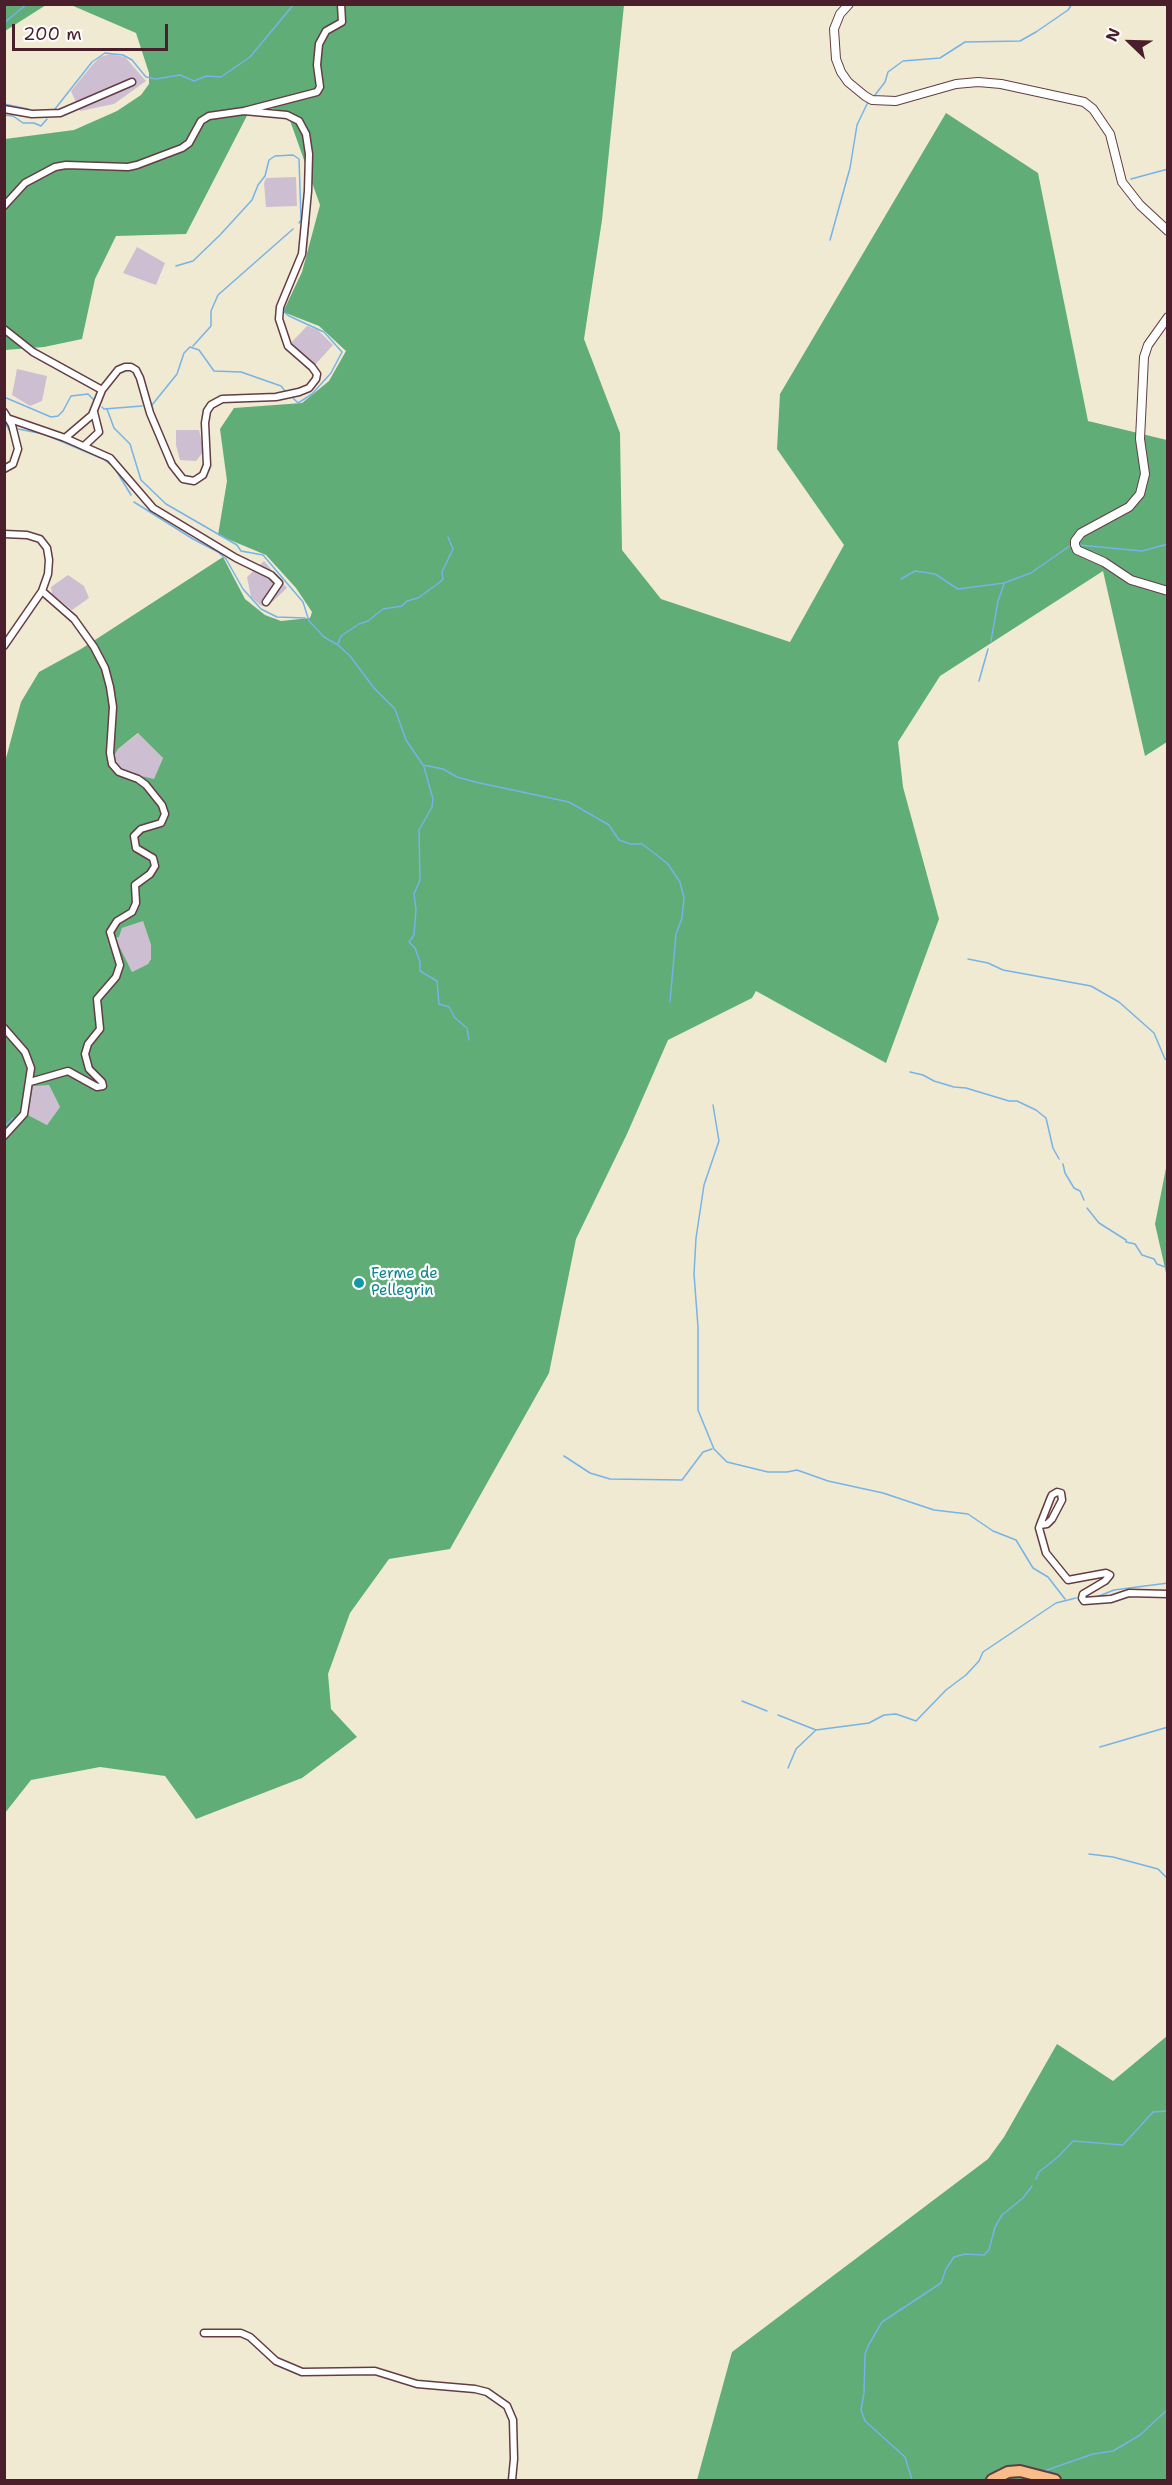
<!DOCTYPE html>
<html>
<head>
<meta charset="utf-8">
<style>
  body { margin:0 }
  #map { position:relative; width:1172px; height:2485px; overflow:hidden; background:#f1ead2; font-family:"Shantell Sans",sans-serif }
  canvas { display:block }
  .frame { position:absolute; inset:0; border:6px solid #4a1f2b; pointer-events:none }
  .north { position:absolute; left:1100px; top:12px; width:60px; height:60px; -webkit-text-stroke:4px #fff; paint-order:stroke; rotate:293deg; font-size:16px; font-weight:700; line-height:24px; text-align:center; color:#4a1f2b }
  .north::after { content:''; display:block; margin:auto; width:21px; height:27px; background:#4a1f2b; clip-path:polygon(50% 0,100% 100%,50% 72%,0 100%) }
  .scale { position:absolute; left:12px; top:24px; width:156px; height:27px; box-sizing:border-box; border:3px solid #4a1f2b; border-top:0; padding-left:8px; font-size:18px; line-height:21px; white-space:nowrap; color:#4a1f2b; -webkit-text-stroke:4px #fff; paint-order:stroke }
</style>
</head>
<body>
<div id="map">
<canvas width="1172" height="2485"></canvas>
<div class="frame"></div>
<div class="north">N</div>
<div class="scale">200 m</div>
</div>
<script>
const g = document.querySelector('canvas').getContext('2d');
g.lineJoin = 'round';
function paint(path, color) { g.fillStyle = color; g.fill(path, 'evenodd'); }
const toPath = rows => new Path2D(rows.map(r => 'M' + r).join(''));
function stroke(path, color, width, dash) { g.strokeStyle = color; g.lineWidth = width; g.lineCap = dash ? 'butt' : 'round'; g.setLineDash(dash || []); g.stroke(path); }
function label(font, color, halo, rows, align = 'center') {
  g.font = font + ' "Shantell Sans",sans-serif'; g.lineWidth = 4.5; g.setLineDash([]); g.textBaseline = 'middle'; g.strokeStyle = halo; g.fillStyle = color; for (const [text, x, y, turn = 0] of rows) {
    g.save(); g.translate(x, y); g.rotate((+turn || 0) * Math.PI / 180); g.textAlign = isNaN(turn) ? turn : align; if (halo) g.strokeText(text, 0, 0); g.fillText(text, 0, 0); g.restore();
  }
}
paint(toPath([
  [110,54,125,57,146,81,114,104,80,111,71,91,93,64,100,57],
  [296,177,297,206,266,207,264,183,266,178],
  [137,247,165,263,156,285,123,273],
  [307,326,318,330,333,345,314,366,290,344],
  [17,369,47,376,42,401,30,406,12,395],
  [176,430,199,430,204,451,196,461,180,460,176,445],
  [264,561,287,588,267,607,260,605,251,597,247,577],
  [68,575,84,586,89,598,72,610,52,594,51,587],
  [139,733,163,758,154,780,124,772,113,758,118,749],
  [143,920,151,945,151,959,148,964,132,972,114,939,119,937,122,928],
  [33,1085,49,1085,60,1107,47,1125,28,1115]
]), '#cebed1');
paint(toPath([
  [5,4,46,4,46,5,5,31],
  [71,5,624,5,602,220,584,339,620,433,622,550,661,599,790,642,844,545,777,449,780,394,946,113,1038,173,1088,421,1167,440,1167,742,1145,756,1103,571,940,676,898,742,903,787,939,919,886,1063,756,991,752,998,668,1040,627,1134,576,1239,549,1373,450,1549,389,1559,350,1613,328,1674,331,1709,357,1737,302,1778,196,1819,165,1776,100,1767,31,1780,5,1813,5,762,21,702,39,672,81,649,223,557,245,599,265,615,281,621,310,618,312,612,296,588,266,555,218,535,227,481,220,429,234,408,302,403,329,381,346,351,319,326,283,312,302,272,320,205,287,112,253,104,186,234,116,236,95,279,82,339,44,347,5,350,5,139,74,130,117,111,141,95,149,84,149,73,136,33],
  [138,733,163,758,154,779,124,772,113,758,118,749],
  [143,921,151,945,151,959,148,964,132,972,115,938,119,937,122,928],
  [49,1085,60,1107,47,1125,28,1115,33,1086],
  [1167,1163,1167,1277,1155,1224],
  [1167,2036,1167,2480,697,2480,732,2352,988,2159,1004,2137,1057,2044,1113,2081]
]), '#60ad77');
stroke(toPath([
  [4,23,27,4],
  [875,95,885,82,888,72,903,61,940,58,965,42,1020,41,1036,32,1068,10,1072,4],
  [4,104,28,109],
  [55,109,92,62,105,53,123,55,132,60,146,77,156,79,180,75,194,81,206,76,221,77,250,57,294,4],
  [4,115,13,116,23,123,34,123,41,126,47,119],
  [1131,179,1168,169],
  [830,240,850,168,857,125,868,102],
  [176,266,193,261,220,235,252,200,258,185,265,176,269,160,275,156,293,155,299,159,301,220,299,223],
  [193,346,211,326,211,311,218,295,293,229],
  [4,397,51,417,58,416,63,411,71,396,88,394,94,400],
  [293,398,298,403,312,394,331,373,342,352,324,332,289,316,284,312,284,306,306,252,309,222],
  [152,405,177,374,184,353,190,347,199,350,214,371,241,372,281,386,285,391],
  [102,407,104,409,142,406],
  [107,409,114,428,130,444,141,480,166,504,237,545,241,551,263,555,303,602,309,621,324,637,338,645,350,656,374,688,395,709,406,740,423,765,443,769,457,777,475,782,569,802,609,825,619,840,630,844,642,844,667,863,680,882,684,898,682,918,676,934,670,1002],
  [4,421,12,435],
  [18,429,44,434,103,459,114,467,131,495],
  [134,502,193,539,218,552,226,559,243,589,261,609,277,617,305,618],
  [1079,545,1142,551,1168,544],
  [901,579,915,571,935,574,958,589,1004,583,1031,573,1071,545],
  [991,641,998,601,1004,584],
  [338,644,341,636,359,624,368,621,383,609,402,606,407,601,418,598,440,582,443,579,442,572,453,549,448,537],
  [979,681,988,649],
  [424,767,433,799,432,807,419,830,420,880,414,894,416,909,414,935,409,942,415,948,420,962,420,971,437,981,439,1004,449,1007,455,1018,467,1028,469,1040],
  [968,959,988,963,1003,970,1091,986,1119,1002,1154,1033,1165,1059,1168,1060],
  [910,1072,923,1075,934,1081,954,1087,966,1088,1009,1101,1017,1101,1036,1110,1046,1118,1053,1148,1059,1159],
  [713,1105,719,1141,704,1185,696,1238,694,1274,698,1327,698,1410,714,1449,727,1462,768,1472,787,1472,797,1470,828,1481,883,1493,934,1510,968,1514,993,1531,1016,1540,1033,1568,1048,1577,1065,1599],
  [4,1127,13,1118],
  [1063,1164,1065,1173,1074,1188,1080,1191,1084,1200],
  [1087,1208,1099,1223,1126,1240,1126,1242,1135,1244,1142,1255,1154,1259,1157,1264,1168,1268],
  [564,1456,590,1473,610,1479,682,1480,703,1452,712,1449],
  [1094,1598,1114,1590,1168,1583],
  [742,1701,767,1711],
  [778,1715,816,1730,869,1723,884,1715,896,1714,916,1721,946,1690,966,1675,979,1661,983,1652,1056,1603,1076,1598],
  [1100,1747,1168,1727],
  [788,1768,796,1749,815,1731],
  [1089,1854,1113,1857,1158,1869,1168,1879],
  [1036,2179,1039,2172,1059,2156,1073,2141,1123,2145,1153,2112,1168,2111],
  [1044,2471,1093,2454,1113,2451,1140,2435,1168,2409],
  [912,2480,905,2457,865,2421,861,2410,864,2393,865,2354,868,2346,882,2322,941,2283,946,2269,954,2257,965,2254,984,2255,989,2250,995,2227,1002,2215,1023,2198,1032,2186]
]), '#75b3e8', 1.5);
const minor = toPath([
  [4,109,32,114,60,113,132,82],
  [4,206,25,183,55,167,66,165,128,167,137,165,182,148,189,143,201,121,209,116,244,111,317,92,320,87,317,65,319,44,326,31,342,22,341,4],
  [4,329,33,352,102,390],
  [4,412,12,425,18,449,13,464,4,469],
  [10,419,65,438,110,458,153,508,236,558,271,575,279,583,266,602],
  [65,438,92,415,102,390,118,370,125,367,131,367,136,370,140,378,150,413,172,465,183,479,194,481,203,475,207,465,205,423,207,411,211,405,222,399,276,397,299,392,309,388,316,379,317,374,312,367,288,346,279,319,280,307,302,254,308,191,309,154,306,134,299,121,287,115,244,111],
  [84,446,99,432,94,412],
  [4,534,27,535,40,539,47,548,49,560,48,574,42,591,4,646],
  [4,1028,25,1052,31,1068,24,1114,4,1136],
  [30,1082,68,1071,97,1087,103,1086,102,1082,89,1069,85,1054,88,1044,100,1029,97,999,116,977,120,965,110,932,117,921,132,912,136,903,135,885,150,874,155,866,153,858,136,848,134,836,141,829,161,823,165,814,162,805,146,785,138,779,119,772,112,764,110,753,113,707,110,687,105,668,94,647,74,619,42,591],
  [1040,1525,1047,1524,1052,1519,1062,1500,1061,1493,1057,1492,1052,1495,1051,1497,1040,1525,1039,1528,1046,1553,1068,1580,1106,1573,1110,1575,1105,1581,1083,1594,1082,1598,1084,1601,1111,1599,1129,1593,1168,1594],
  [204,2333,241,2333,250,2337,276,2361,302,2372,375,2371,417,2384,475,2389,487,2392,507,2406,513,2420,514,2459,512,2480]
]);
const tertiary = toPath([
  [849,4,840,14,834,29,836,59,841,72,848,82,865,96,872,100,896,101,956,84,978,82,1001,84,1084,102,1093,109,1110,134,1122,182,1140,205,1168,231],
  [1168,317,1148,345,1144,357,1140,439,1145,474,1140,494,1129,507,1081,533,1075,541,1075,545,1077,550,1104,562,1131,580,1168,591]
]);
const primary = toPath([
  [992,2480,1008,2472,1020,2471,1055,2480]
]);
stroke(minor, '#633d44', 9);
stroke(tertiary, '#633d44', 10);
stroke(primary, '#633d44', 14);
stroke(minor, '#fff', 6);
stroke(tertiary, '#fff', 8);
stroke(primary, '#f8bd89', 10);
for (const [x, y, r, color] of [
  [359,1283,6,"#0f9aa8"]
]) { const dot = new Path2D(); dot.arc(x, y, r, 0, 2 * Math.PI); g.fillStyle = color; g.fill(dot); stroke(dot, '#fff', 2); }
label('15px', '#0d838f', '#fff', [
  ["Ferme de",371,1274],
  ["Pellegrin",371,1291]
], 'left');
</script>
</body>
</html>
